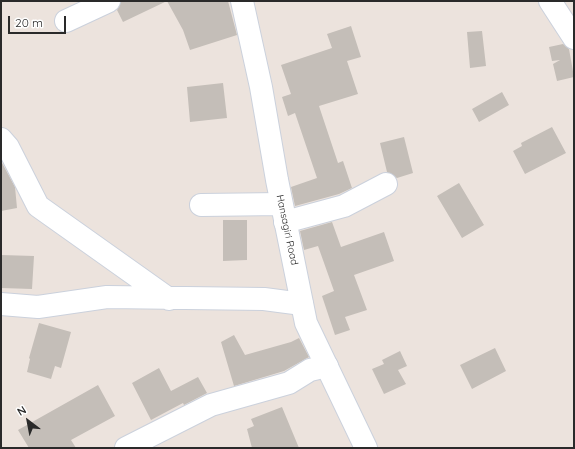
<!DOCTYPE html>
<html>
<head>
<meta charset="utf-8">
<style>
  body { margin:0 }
  #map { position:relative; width:575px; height:449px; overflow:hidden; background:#ece3dd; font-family:Quicksand,sans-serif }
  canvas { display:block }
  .frame { position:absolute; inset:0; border:2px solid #2a2a2a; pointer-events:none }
  .north { position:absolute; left:8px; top:401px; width:40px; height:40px; -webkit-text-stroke:3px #fff; paint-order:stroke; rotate:328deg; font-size:11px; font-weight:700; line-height:16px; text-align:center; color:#2a2a2a }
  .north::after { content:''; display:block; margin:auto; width:14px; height:18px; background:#2a2a2a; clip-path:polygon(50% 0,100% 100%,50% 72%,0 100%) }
  .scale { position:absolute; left:8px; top:16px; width:58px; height:18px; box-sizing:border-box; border:2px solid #2a2a2a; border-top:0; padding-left:5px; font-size:12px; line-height:14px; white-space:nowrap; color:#2a2a2a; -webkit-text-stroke:3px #fff; paint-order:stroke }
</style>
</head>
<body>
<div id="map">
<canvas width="575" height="449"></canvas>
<div class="frame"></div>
<div class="north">N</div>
<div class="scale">20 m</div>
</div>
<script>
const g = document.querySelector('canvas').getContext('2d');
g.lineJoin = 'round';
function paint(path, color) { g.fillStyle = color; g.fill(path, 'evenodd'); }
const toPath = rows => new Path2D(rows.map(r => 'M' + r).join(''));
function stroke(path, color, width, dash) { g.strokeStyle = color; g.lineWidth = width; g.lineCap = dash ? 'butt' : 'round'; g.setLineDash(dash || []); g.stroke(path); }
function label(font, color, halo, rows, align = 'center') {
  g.font = font + ' Quicksand,sans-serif'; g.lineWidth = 3; g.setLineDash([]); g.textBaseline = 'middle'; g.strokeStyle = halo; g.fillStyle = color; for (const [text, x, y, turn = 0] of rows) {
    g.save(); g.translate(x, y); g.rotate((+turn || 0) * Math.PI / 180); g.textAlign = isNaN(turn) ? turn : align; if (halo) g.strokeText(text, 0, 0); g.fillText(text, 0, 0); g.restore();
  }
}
paint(toPath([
  [121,1,228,1,237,35,190,50,183,30,167,1,123,22,117,10],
  [351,26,361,57,347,61,358,94,319,106,338,163,343,161,352,188,339,194,295,206,291,187,317,178,295,113,288,116,282,97,291,94,281,65,332,48,327,34],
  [482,31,486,66,470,68,467,32],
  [563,44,569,49,574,77,557,81,553,64,560,60,552,61,549,47],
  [223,83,227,118,190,122,187,87],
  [502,92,509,105,479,122,472,109],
  [552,127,566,153,525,174,513,151,522,146,521,143],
  [404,137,413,173,397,178,387,172,380,143],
  [1,161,15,187,17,208,1,211],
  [459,183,484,225,462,238,437,196],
  [223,220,247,220,247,260,223,261],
  [332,222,341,247,384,232,394,261,354,275,367,310,345,317,350,330,335,335,322,296,334,291,318,246,304,250,300,231],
  [1,255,34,256,32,289,1,288],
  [39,323,71,332,61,368,55,366,51,379,27,372,30,359,29,358],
  [234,335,245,355,291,342,299,338,309,357,284,371,234,386,221,342],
  [495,348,506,371,472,389,460,365],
  [400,351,407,366,398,370,406,384,384,394,372,369,384,364,382,360],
  [159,368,171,391,198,377,207,393,184,405,183,403,151,420,132,383],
  [98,385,115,416,71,440,76,448,29,448,18,430],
  [282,407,299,448,252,448,247,429,254,426,251,419]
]), '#c4beb8');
const street = toPath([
  [550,1,574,38],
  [66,21,109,1],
  [1,139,8,147,38,206,169,299],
  [201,205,281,204],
  [285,222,344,206,386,184],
  [1,304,38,307,107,297,264,299,302,304],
  [126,448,211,405,289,383,310,370,327,366]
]);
const secondary = toPath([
  [242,1,261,87,277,180,306,323,366,448]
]);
stroke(street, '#cbd1dc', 24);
stroke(secondary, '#cbd1dc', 24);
stroke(street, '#fff', 22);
stroke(secondary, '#fff', 22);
label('10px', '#2a2a2a', '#fff', [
  ["Hansagiri Road",287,230,78]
]);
</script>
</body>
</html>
